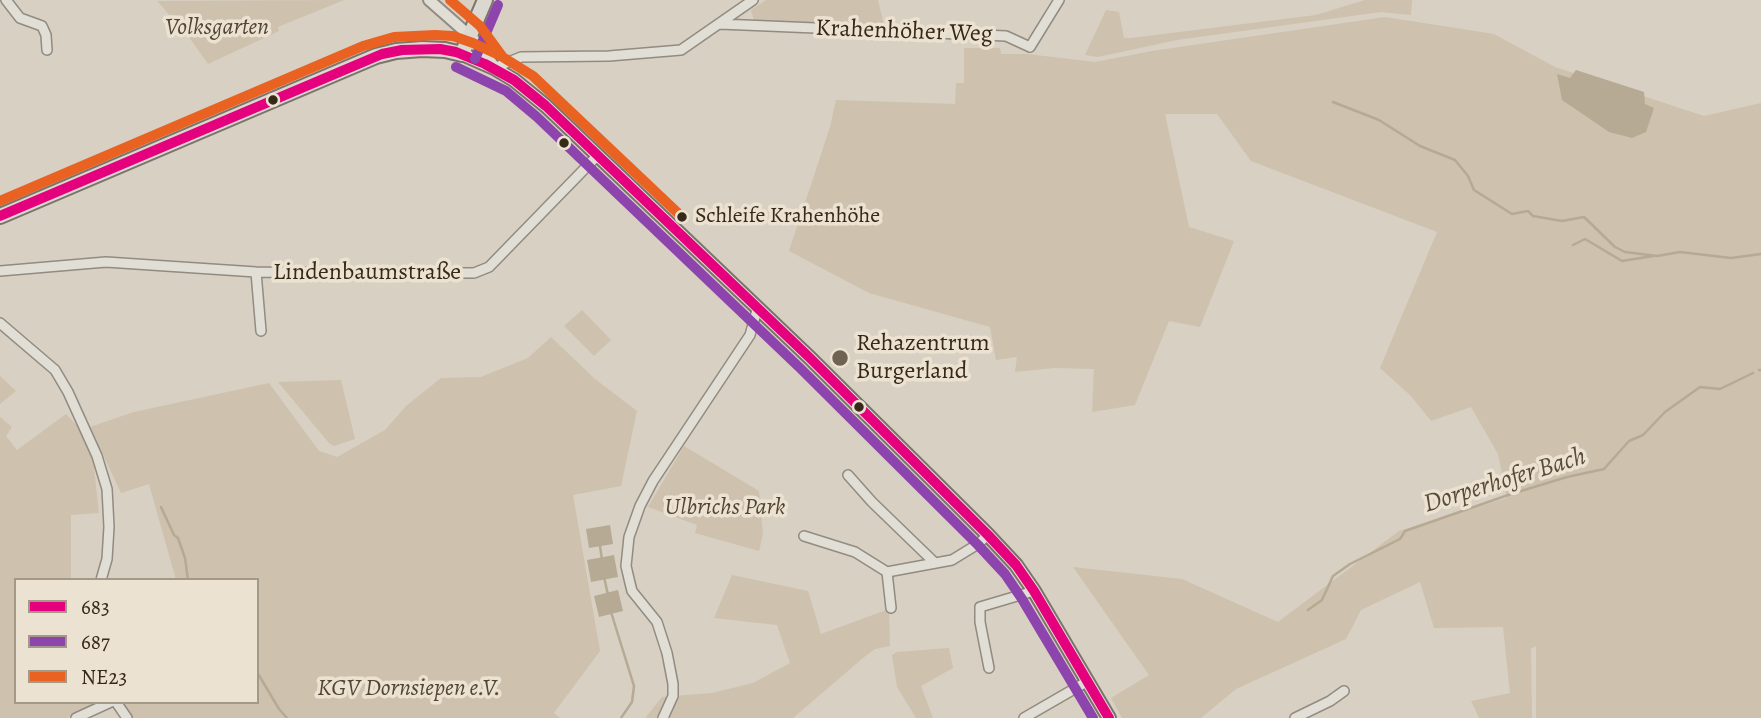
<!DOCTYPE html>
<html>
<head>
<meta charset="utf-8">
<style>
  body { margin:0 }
  #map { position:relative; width:1761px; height:718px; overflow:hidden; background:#d8d0c2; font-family:Alegreya,serif }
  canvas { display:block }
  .legend { position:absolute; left:14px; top:578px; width:245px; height:126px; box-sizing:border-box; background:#ece2d1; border:2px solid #a49887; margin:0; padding:9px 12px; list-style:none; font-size:21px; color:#372918 }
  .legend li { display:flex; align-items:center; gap:14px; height:35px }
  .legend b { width:35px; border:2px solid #a49887 }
</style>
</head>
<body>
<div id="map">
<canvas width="1761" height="718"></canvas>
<ul class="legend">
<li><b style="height:9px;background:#e5007d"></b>683</li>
<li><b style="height:9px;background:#8e44ad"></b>687</li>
<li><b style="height:9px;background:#e96222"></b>NE23</li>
</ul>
</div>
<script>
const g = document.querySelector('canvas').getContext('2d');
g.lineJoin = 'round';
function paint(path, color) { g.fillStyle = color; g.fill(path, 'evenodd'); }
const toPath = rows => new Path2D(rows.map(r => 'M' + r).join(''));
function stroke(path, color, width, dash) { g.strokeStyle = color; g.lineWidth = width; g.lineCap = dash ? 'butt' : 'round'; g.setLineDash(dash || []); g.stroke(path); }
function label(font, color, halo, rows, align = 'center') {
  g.font = font + ' Alegreya,serif'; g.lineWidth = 7; g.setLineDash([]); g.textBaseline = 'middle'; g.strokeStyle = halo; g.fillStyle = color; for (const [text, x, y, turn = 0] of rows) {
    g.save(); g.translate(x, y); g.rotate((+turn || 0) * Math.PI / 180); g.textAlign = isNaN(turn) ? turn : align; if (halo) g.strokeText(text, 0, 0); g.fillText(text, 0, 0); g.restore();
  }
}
paint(toPath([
  [344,0,278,27,279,31,208,64,186,33,157,1],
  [766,0,878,0,884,25,866,27,755,24,751,10],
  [1365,0,1412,0,1411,15,1381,12,1177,40,1098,57,1085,55,1106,10,1119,12,1124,38,1131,38,1316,15],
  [1385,17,1494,34,1555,67,1704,116,1761,103,1761,718,1536,718,1536,646,1531,649,1532,718,1479,718,1471,701,1510,693,1503,627,1434,628,1420,582,1361,610,1346,639,1236,689,1201,718,1122,718,1111,698,1149,675,1073,567,1182,579,1278,622,1399,531,1507,498,1498,454,1471,407,1431,421,1411,396,1380,368,1437,232,1251,161,1217,114,1165,114,1189,227,1234,241,1200,327,1169,321,1135,405,1092,412,1094,369,1054,368,1015,372,1017,357,996,360,990,327,869,293,789,251,830,127,836,100,955,104,956,83,964,83,964,48,1000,48,1001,54,1027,54,1095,62,1152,51],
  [582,310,611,340,594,356,564,326],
  [551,337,595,379,637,411,621,486,573,495,600,651,554,713,560,718,132,718,120,702,257,702,257,580,176,580,149,484,121,493,90,427,134,412,269,383,319,451,337,457,385,430,406,406,441,378,481,377,528,358],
  [0,376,16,391,0,404],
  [341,380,355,439,334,446,329,443,278,382],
  [66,414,81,430,93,459,99,513,71,515,71,578,86,580,16,580,16,702,99,702,67,718,0,718,0,417,12,427,6,436,17,450],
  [684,446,759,491,763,534,759,551,695,533,697,525,648,507],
  [732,575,808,591,821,634,889,609,890,646,875,649,863,658,793,718,645,718,662,697,712,693,753,683,790,663,777,625,714,618],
  [949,648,953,668,921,686,933,718,916,718,897,687,892,655,897,652]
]), '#cec1ae');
paint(toPath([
  [1576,70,1644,92,1645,104,1654,108,1646,132,1632,138,1609,132,1562,100,1557,74,1570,78],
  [610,525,613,544,589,548,586,529],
  [614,555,618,577,591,582,587,560],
  [618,590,623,611,599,617,594,596]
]), '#b6aa95');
stroke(toPath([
  [1333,102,1379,120,1420,146,1455,160,1468,176,1474,190,1512,214,1528,211,1533,216,1562,221,1584,217,1615,247,1625,252,1657,256,1680,252,1731,258,1761,254],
  [1573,245,1585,239,1622,261,1653,256],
  [1759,370,1761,370],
  [161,507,174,535,178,538,185,558,188,580],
  [600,546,602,560],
  [604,577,608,595],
  [1308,610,1322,600,1333,576,1350,564,1400,539,1405,531,1511,494,1567,477,1604,469,1629,441,1643,435,1665,412,1700,387,1720,389,1753,373],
  [611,612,634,686,632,702,621,718],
  [257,672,279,709,287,718]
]), '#b6aa95', 2.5);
const minor = toPath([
  [6,0,20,18,42,26,46,35,47,50],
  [720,24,1006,36,1030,47,1059,0],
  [494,68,521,57,609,56,681,50,753,0],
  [0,271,106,262,256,272,474,273,489,267,598,155],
  [256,272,261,331],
  [0,323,55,370,68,392,97,456,107,489,109,527,107,559,101,580],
  [848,475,872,502,935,563],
  [804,536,855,552,887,572,952,560,978,544,988,535],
  [887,572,891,608],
  [989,668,980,622,980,607,1034,591],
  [116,702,127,718],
  [76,718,111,702],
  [663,718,673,696,673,684,667,653,657,622,632,591,630,583,626,566,629,537,640,506,653,481,750,335,757,310],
  [1024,718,1088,681],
  [1295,718,1330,701,1344,691]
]);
const tertiary = toPath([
  [429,0,470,36]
]);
const secondary = toPath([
  [470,36,492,65],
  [462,54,494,68,514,80,546,106,810,358,988,535,1016,565,1034,591,1109,718]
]);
const primary = toPath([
  [0,216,376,56,396,51,422,49,445,50,462,54,485,0]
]);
stroke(minor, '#918b81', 12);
stroke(tertiary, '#918b81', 14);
stroke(secondary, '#7a746a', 16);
stroke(primary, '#7a746a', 18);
stroke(minor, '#e1ded6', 9);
stroke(tertiary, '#e1ded6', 10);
stroke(secondary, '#e1ded6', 12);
stroke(primary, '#dcd8d0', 14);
stroke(toPath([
  [0,216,382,54,402,50,440,49,456,52,485,64,514,80,546,106,810,358,988,535,1016,565,1034,591,1109,718]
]), '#e5007d', 10);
stroke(toPath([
  [475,59,498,5],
  [456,67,506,91,537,117,800,368,978,545,1005,574,1022,599,1093,718]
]), '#8e44ad', 10);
stroke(toPath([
  [450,0,480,26,502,56],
  [0,201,363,46,394,37,435,35,453,36,473,43,501,56,533,76,682,217]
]), '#e96222', 10);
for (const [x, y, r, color] of [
  [273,100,6,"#372918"],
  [564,143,6,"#372918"],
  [682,217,6,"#372918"],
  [840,358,9,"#6f6354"],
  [859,407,6,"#372918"]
]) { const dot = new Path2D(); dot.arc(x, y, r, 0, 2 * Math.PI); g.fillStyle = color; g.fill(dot); stroke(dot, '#ece2d1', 2.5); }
label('22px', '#372918', '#ece2d1', [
  ["Schleife Krahenhöhe",695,217]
], 'left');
label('italic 24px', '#534533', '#ece2d1', [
  ["Volksgarten",217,28],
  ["Ulbrichs Park",725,508],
  ["KGV Dornsiepen e.V.",409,689]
]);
label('24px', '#372918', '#ece2d1', [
  ["Krahenhöher Weg",904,32,2],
  ["Lindenbaumstraße",367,273]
]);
label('24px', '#372918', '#ece2d1', [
  ["Rehazentrum",856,344],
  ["Burgerland",856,372]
], 'left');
label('italic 26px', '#594b38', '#ece2d1', [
  ["Dorperhofer Bach",1505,481,-17]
]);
</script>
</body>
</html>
